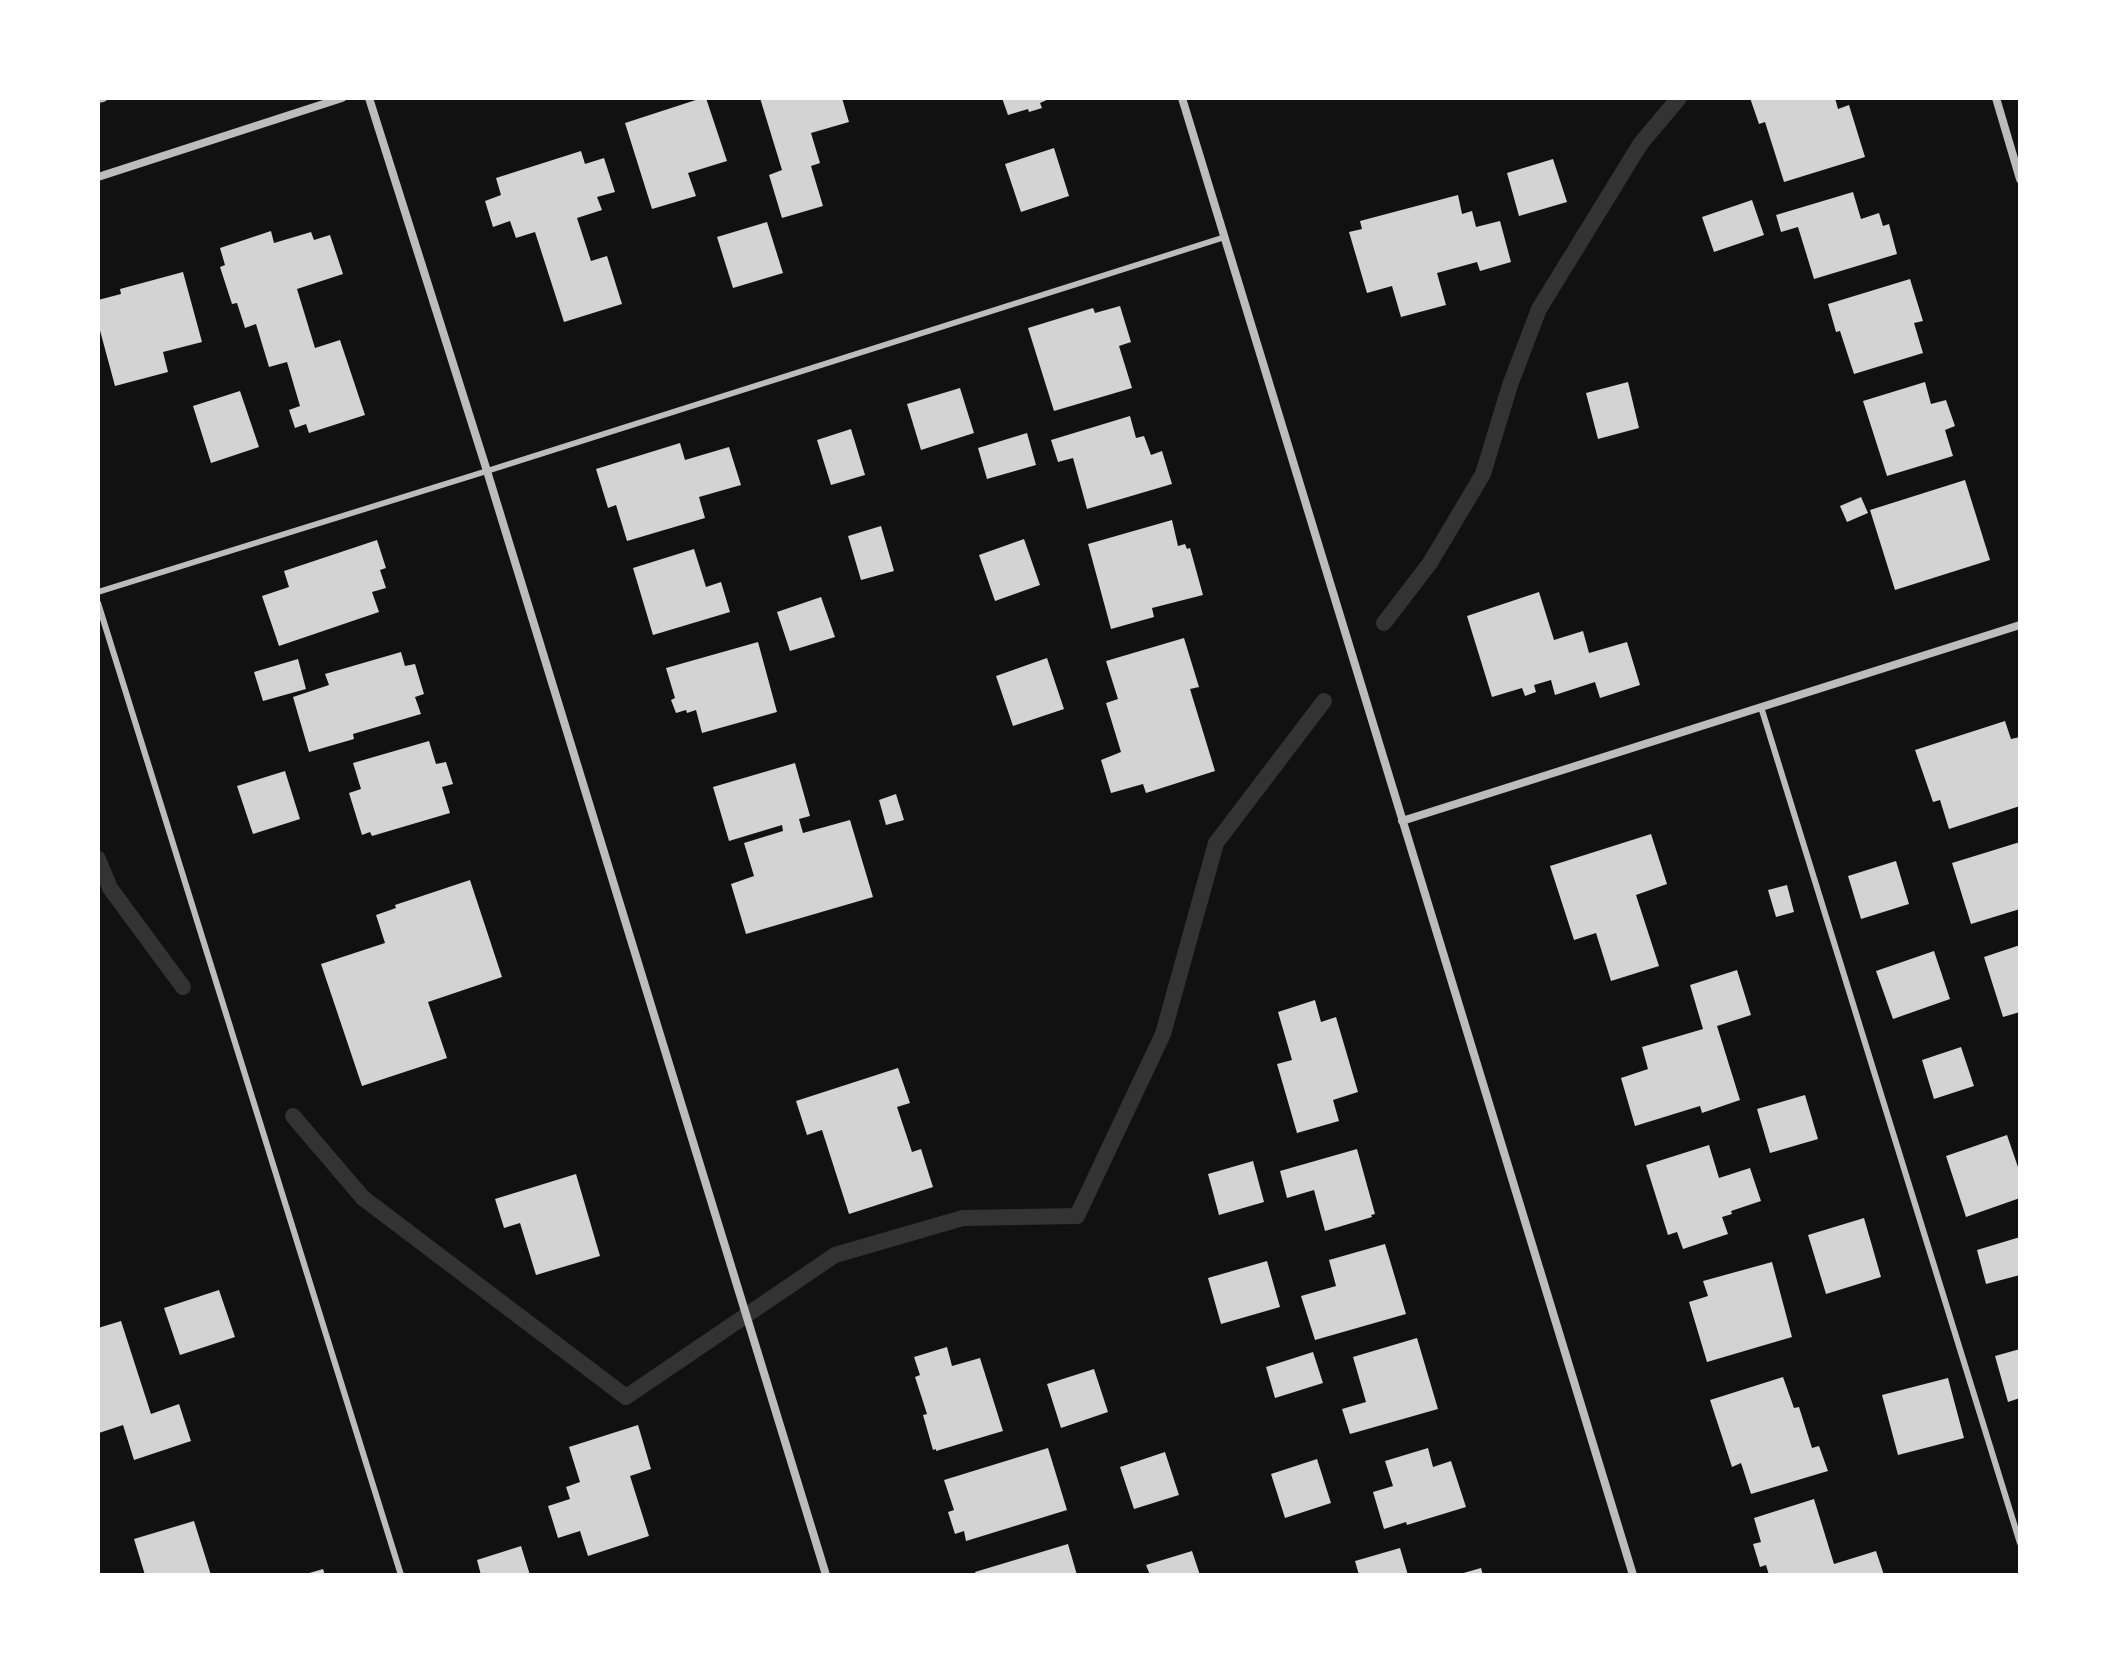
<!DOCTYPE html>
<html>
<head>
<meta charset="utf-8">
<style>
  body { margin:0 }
  #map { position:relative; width:2118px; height:1673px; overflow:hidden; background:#111; font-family:"Fira Sans",sans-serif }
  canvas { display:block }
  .frame { position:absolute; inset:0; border:100px solid #fff; pointer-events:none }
</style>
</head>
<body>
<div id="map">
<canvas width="2118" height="1673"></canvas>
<div class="frame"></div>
</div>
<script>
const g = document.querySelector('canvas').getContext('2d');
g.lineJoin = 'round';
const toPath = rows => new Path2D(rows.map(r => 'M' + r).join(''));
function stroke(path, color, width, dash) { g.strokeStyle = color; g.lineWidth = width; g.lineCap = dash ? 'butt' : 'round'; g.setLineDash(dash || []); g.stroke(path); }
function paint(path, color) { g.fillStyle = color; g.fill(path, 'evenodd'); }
stroke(toPath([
  [1384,623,1430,563,1483,474,1510,385,1539,309,1641,143,1679,98],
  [98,859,110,888,183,987],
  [293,1116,363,1198,626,1397,835,1255,963,1218,1077,1216,1163,1034,1216,843,1324,701]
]), '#333', 16);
paint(toPath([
  [702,98,706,98,727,161,688,173,696,196,652,209,625,123],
  [760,98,842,98,849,122,811,133,820,163,811,166,823,206,782,218,769,175,782,170],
  [1002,98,1051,98,1040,103,1042,108,1029,112,1028,109,1008,115],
  [1750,98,1835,98,1838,109,1849,105,1865,157,1784,182,1765,122,1759,124],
  [1054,148,1069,196,1021,212,1005,164],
  [581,151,585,164,604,158,615,192,597,197,602,210,577,218,591,261,607,256,622,304,564,322,535,232,516,238,510,221,493,227,485,201,501,195,496,178],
  [1553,159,1567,202,1519,216,1507,173],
  [1853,192,1861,219,1879,213,1883,226,1889,224,1897,254,1814,279,1798,227,1781,232,1776,215],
  [1458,195,1462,214,1472,211,1476,227,1500,221,1511,262,1480,271,1477,262,1437,273,1446,305,1401,317,1392,286,1367,293,1349,232,1362,229,1360,221],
  [1752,200,1764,235,1714,252,1702,217],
  [767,222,783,273,733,288,717,237],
  [271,231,274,243,311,232,314,240,330,235,343,274,297,289,315,348,340,340,365,415,309,433,306,424,295,428,289,410,300,406,287,362,269,367,256,324,245,328,237,303,232,304,220,267,225,265,220,248],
  [183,272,202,342,163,352,168,372,115,386,98,323,98,300,121,294,120,289],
  [1910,279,1923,321,1914,323,1923,353,1854,374,1840,331,1836,332,1828,304],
  [1120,306,1131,342,1119,346,1132,388,1054,411,1028,328,1093,308,1095,313],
  [1628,382,1639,428,1598,439,1586,393],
  [1925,382,1931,404,1946,400,1955,426,1945,430,1953,456,1887,476,1863,401],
  [960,388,974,433,921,450,907,404],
  [240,391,259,447,211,463,193,406],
  [1130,416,1136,438,1144,436,1151,455,1162,451,1172,484,1087,509,1073,458,1058,462,1051,440],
  [851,429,865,475,831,485,817,440],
  [1027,433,1036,465,987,479,978,448],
  [680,443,685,460,729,447,741,485,699,497,705,518,627,541,616,505,608,508,596,469],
  [1965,480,1990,560,1895,590,1870,510],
  [1861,497,1868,513,1847,522,1840,506],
  [1172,520,1178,546,1185,544,1187,549,1190,548,1203,595,1152,608,1154,617,1111,629,1088,544],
  [881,526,894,571,861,580,848,536],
  [1024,539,1040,585,995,601,979,555],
  [377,540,386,568,380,570,386,588,372,592,379,612,279,646,262,596,289,587,284,571],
  [694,549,706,587,721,582,730,612,653,635,633,568],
  [1539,592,1554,640,1583,631,1589,653,1627,642,1640,685,1600,698,1595,682,1555,695,1551,680,1534,685,1536,692,1525,696,1522,688,1492,697,1467,616],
  [821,597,835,637,790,651,777,612],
  [1184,638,1199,687,1190,689,1215,771,1146,793,1143,784,1111,793,1101,760,1121,752,1106,703,1118,699,1106,661],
  [758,642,777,712,702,733,696,710,687,713,686,710,676,713,671,700,675,698,666,668],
  [401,652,405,666,415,664,424,694,415,697,421,714,353,734,354,739,309,752,293,697,329,685,325,674],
  [1047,658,1064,709,1013,726,996,676],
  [298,659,306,689,263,701,254,672],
  [2005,721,2011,739,2020,737,2020,806,1949,829,1940,800,1933,802,1915,750],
  [429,741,436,764,446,762,453,784,442,787,450,813,372,836,370,832,362,835,349,793,361,789,353,763],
  [795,763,810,816,799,819,803,833,850,820,873,897,746,934,731,884,754,876,744,843,783,831,782,825,729,841,713,787],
  [285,771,300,819,253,834,237,786],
  [896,794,904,820,886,825,879,800],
  [1651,834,1667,884,1636,895,1659,966,1611,981,1596,933,1574,940,1550,866],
  [2020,842,2020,909,1971,924,1952,863],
  [1896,861,1909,904,1861,919,1848,876],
  [470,880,502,977,428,1002,447,1058,362,1086,321,964,385,943,376,915,396,908,395,905],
  [1787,885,1794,912,1776,917,1768,890],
  [2020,945,2020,1012,2003,1017,1984,957],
  [1934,951,1950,999,1893,1019,1876,971],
  [1737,970,1751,1015,1717,1026,1740,1100,1702,1113,1700,1106,1635,1126,1621,1078,1648,1069,1642,1047,1703,1029,1690,985],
  [1315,1000,1321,1022,1336,1017,1358,1092,1333,1100,1339,1121,1297,1133,1277,1064,1292,1060,1278,1012],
  [1961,1047,1974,1086,1934,1099,1922,1060],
  [898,1068,910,1103,897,1107,912,1152,921,1149,933,1187,849,1214,822,1130,807,1135,796,1101],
  [1805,1095,1818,1139,1770,1153,1757,1109],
  [2007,1135,2020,1173,2020,1198,1966,1217,1946,1156],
  [1709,1145,1719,1178,1750,1168,1761,1201,1731,1211,1732,1214,1722,1217,1728,1234,1683,1249,1677,1232,1668,1235,1646,1165],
  [1357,1149,1375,1214,1371,1215,1372,1217,1325,1231,1314,1190,1287,1198,1280,1171],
  [1253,1161,1264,1202,1219,1215,1208,1174],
  [576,1174,600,1256,536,1275,520,1223,504,1228,495,1199],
  [1864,1218,1881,1277,1826,1294,1808,1235],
  [2020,1237,2020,1275,1986,1284,1977,1250],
  [1385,1244,1406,1314,1315,1340,1301,1296,1336,1286,1329,1260],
  [1267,1261,1280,1307,1221,1324,1208,1278],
  [1772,1262,1792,1337,1707,1362,1689,1302,1708,1296,1703,1281],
  [219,1290,235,1337,180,1355,164,1308],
  [121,1321,151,1414,179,1404,191,1441,134,1460,123,1425,99,1433,98,1429,98,1328],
  [1417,1338,1438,1409,1350,1434,1342,1409,1366,1402,1353,1357],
  [947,1347,952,1366,980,1358,1003,1431,936,1451,936,1449,933,1450,923,1415,927,1414,915,1377,920,1375,914,1357],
  [2020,1349,2020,1398,2008,1402,1995,1356],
  [1313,1352,1323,1383,1275,1398,1266,1367],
  [1094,1369,1108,1412,1061,1428,1047,1384],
  [1783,1377,1794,1408,1799,1407,1812,1448,1819,1446,1828,1471,1751,1494,1741,1463,1732,1467,1710,1400],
  [1948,1378,1964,1438,1898,1455,1882,1395],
  [638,1425,651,1469,630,1476,649,1536,588,1556,580,1531,558,1538,548,1506,570,1499,566,1487,580,1482,569,1447],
  [1048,1448,1067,1510,966,1541,964,1531,955,1534,948,1512,954,1510,944,1480],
  [1428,1448,1433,1467,1451,1461,1466,1507,1407,1525,1406,1522,1384,1529,1373,1492,1393,1486,1385,1461],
  [1165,1452,1179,1495,1134,1509,1120,1467],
  [1317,1459,1331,1503,1285,1518,1271,1474],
  [1814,1499,1834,1564,1876,1551,1884,1575,1769,1575,1766,1565,1760,1567,1753,1544,1761,1542,1754,1518],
  [194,1521,211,1575,145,1575,134,1539],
  [1068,1544,1077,1575,976,1575,975,1572],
  [521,1546,530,1575,481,1575,477,1560],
  [1400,1548,1408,1575,1359,1575,1355,1561],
  [1192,1551,1200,1575,1150,1575,1146,1565],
  [1481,1568,1483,1575,1461,1575,1460,1574],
  [323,1569,325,1575,307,1575,306,1574]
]), '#d3d3d3');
stroke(toPath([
  [98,592,487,471,1225,237],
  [98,603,401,1575],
  [1761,707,2020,1543]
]), '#bcbcbc', 6);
stroke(toPath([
  [369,98,487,471,826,1575],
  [1182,98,1633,1575],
  [1996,98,2020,179],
  [98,99,103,98],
  [98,177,342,98],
  [1402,821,2020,625]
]), '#bcbcbc', 8);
</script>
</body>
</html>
